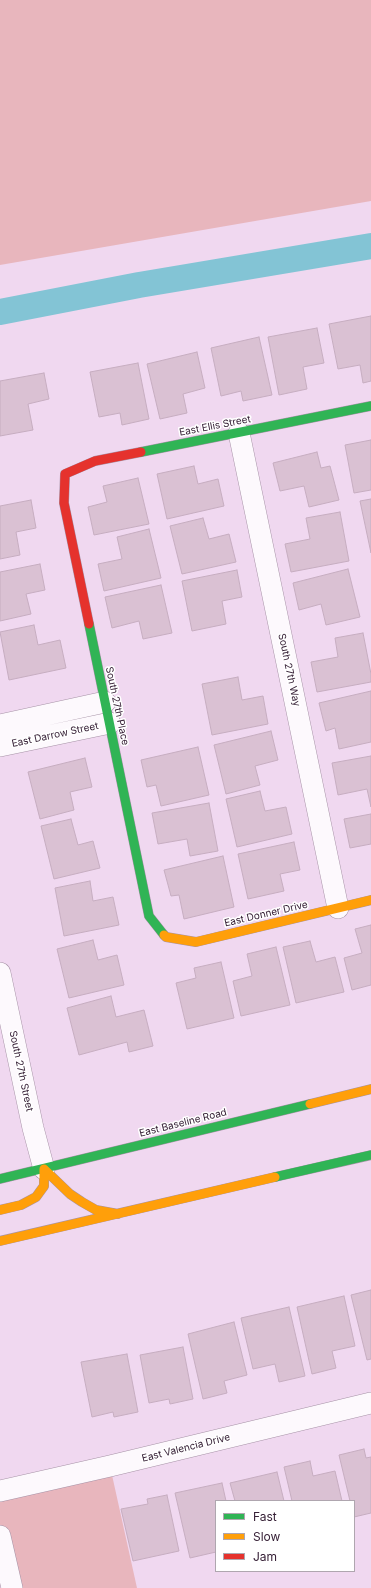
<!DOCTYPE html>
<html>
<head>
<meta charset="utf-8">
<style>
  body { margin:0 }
  #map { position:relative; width:371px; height:1588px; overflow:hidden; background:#f0d8f0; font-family:Inter,sans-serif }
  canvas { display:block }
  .legend { position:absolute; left:215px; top:1500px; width:140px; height:72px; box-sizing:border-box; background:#fff; border:1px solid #afa6af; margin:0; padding:5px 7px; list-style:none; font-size:12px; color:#372137 }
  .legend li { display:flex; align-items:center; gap:8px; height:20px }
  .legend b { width:20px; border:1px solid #afa6af }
</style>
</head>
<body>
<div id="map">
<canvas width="371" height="1588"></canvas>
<ul class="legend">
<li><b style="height:5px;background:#30b455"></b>Fast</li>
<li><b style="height:5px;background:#ff9f0a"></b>Slow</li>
<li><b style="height:5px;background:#e5322d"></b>Jam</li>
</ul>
</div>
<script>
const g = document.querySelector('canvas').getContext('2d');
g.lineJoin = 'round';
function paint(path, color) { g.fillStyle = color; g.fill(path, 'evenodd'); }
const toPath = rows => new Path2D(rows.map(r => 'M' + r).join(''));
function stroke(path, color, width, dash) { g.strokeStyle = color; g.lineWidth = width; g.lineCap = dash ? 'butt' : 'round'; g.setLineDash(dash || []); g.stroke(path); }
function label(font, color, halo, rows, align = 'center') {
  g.font = font + ' Inter,sans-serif'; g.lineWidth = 3; g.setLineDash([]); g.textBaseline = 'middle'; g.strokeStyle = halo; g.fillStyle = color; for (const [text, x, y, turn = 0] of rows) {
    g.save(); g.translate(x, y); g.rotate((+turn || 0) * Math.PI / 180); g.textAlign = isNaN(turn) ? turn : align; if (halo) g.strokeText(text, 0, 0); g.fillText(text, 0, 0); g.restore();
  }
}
paint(toPath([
  [0,0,371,0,371,201,0,265],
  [110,1466,137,1588,12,1588,0,1536,0,1491]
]), '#e8b6bd');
stroke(toPath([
  [0,312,139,285,371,246]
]), '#83c4d5', 26);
const building = toPath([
  [371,316,371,381,363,383,360,365,338,369,329,324,371,316],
  [317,328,324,363,303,367,307,389,279,395,268,337,317,328],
  [259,337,272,395,243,401,241,391,221,396,211,348,259,337],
  [197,352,205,388,183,394,187,413,160,419,147,364,197,352],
  [138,363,149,419,122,425,120,413,99,417,90,372,138,363],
  [44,373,49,399,28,404,33,430,0,436,0,381,44,373],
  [371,440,371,490,354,493,345,445,371,440],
  [317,452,321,468,330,466,339,500,309,507,304,486,280,491,273,463,317,452],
  [194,466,198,484,218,479,224,506,167,519,157,474,194,466],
  [138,478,149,524,94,535,88,507,107,502,103,486,138,478],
  [371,499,371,553,360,501,371,499],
  [31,500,36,528,16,532,20,555,0,559,0,506,31,500],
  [340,512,349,561,291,572,285,544,310,539,306,518,340,512],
  [203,518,209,539,229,534,236,562,182,574,170,526,203,518],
  [149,529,161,578,104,591,98,564,122,559,117,537,149,529],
  [40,564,45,590,26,594,31,614,0,621,0,572,40,564],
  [348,569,360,617,326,625,321,604,299,610,293,583,348,569],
  [237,570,242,597,222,601,226,624,192,631,182,581,237,570],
  [161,585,172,633,143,639,139,621,112,628,105,597,161,585],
  [34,625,38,645,60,640,66,668,9,680,0,632,34,625],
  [363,633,371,674,371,682,317,692,311,662,338,657,335,638,363,633],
  [238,677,242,700,263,696,268,724,212,735,202,684,238,677],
  [371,691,371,742,339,749,335,728,326,731,319,703,371,691],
  [271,731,278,760,255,766,260,785,226,794,214,745,271,731],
  [198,747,209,795,161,806,156,785,147,787,141,760,198,747],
  [371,756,371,807,367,789,338,795,332,763,371,756],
  [85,758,92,787,70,792,74,810,40,819,28,772,85,758],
  [260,791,265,811,286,807,292,834,237,847,226,799,260,791],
  [209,803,218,851,190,856,187,839,158,844,152,813,209,803],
  [371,814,371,844,350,848,344,819,371,814],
  [71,819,78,845,93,841,100,868,54,879,41,826,71,819],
  [294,842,300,870,280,874,284,891,248,899,238,854,294,842],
  [223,856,234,907,184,919,179,895,171,896,164,870,223,856],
  [90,881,93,901,113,897,119,925,64,936,55,888,90,881],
  [371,925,371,985,352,990,344,958,362,953,355,929,371,925],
  [93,940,98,960,117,955,124,985,69,998,57,949,93,940],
  [310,941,316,962,335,957,344,992,296,1003,283,947,310,941],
  [276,947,290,1005,241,1016,233,981,252,976,247,954,276,947],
  [221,962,234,1018,187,1029,176,983,196,978,194,968,221,962],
  [111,996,116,1017,144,1010,153,1046,129,1052,127,1042,79,1055,67,1008,111,996],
  [371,1290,371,1359,367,1360,351,1295,371,1290],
  [344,1296,355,1346,332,1351,336,1368,312,1374,297,1307,344,1296],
  [289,1307,305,1376,279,1382,275,1364,253,1369,241,1318,289,1307],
  [234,1322,247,1375,224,1381,227,1393,203,1399,188,1334,234,1322],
  [183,1347,193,1399,170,1404,169,1399,149,1403,140,1355,183,1347],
  [127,1354,138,1412,114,1417,113,1412,92,1417,81,1362,127,1354],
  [364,1449,366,1458,371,1457,371,1513,354,1517,354,1501,350,1501,339,1455,364,1449],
  [310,1461,313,1476,335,1471,342,1501,292,1501,284,1467,310,1461],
  [277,1472,284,1501,235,1501,230,1483,277,1472],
  [222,1483,226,1501,216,1501,216,1552,190,1558,175,1493,222,1483],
  [167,1495,179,1551,133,1561,121,1509,148,1504,147,1499,167,1495]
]);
paint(building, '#dac1d3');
stroke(building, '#c6adc0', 1);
const street = toPath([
  [239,433,338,908],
  [0,725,105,702],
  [0,746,110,723],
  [0,973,33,1128,44,1169],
  [0,1491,110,1466,371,1403],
  [0,1536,12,1588]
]);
const fast = toPath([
  [141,452,371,406],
  [89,624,149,916,164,935],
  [275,1177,371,1155],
  [0,1179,310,1104]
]);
const slow = toPath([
  [164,935,166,937,196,942,371,900],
  [310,1104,371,1089],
  [44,1169,70,1194,82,1202,96,1210,118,1214],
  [0,1210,21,1205,36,1197,44,1186,44,1169],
  [0,1241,275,1177]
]);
const jam = toPath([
  [89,624,64,503,65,474,95,461,141,452]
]);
stroke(street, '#a692a6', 22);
stroke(fast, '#a692a6', 10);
stroke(slow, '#a692a6', 10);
stroke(jam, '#a692a6', 10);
stroke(street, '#fdf9fd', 21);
stroke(fast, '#30b455', 9);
stroke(slow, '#ff9f0a', 9);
stroke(jam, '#e5322d', 9);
label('10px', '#372137', '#fff', [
  ["East Ellis Street",215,426,-11],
  ["South 27th Way",289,670,78],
  ["South 27th Place",117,706,78],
  ["East Darrow Street",55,735,-12],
  ["East Donner Drive",266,914,-13],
  ["South 27th Street",21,1071,78],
  ["East Baseline Road",183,1123,-14],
  ["East Valencia Drive",186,1448,-14]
]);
</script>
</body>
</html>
